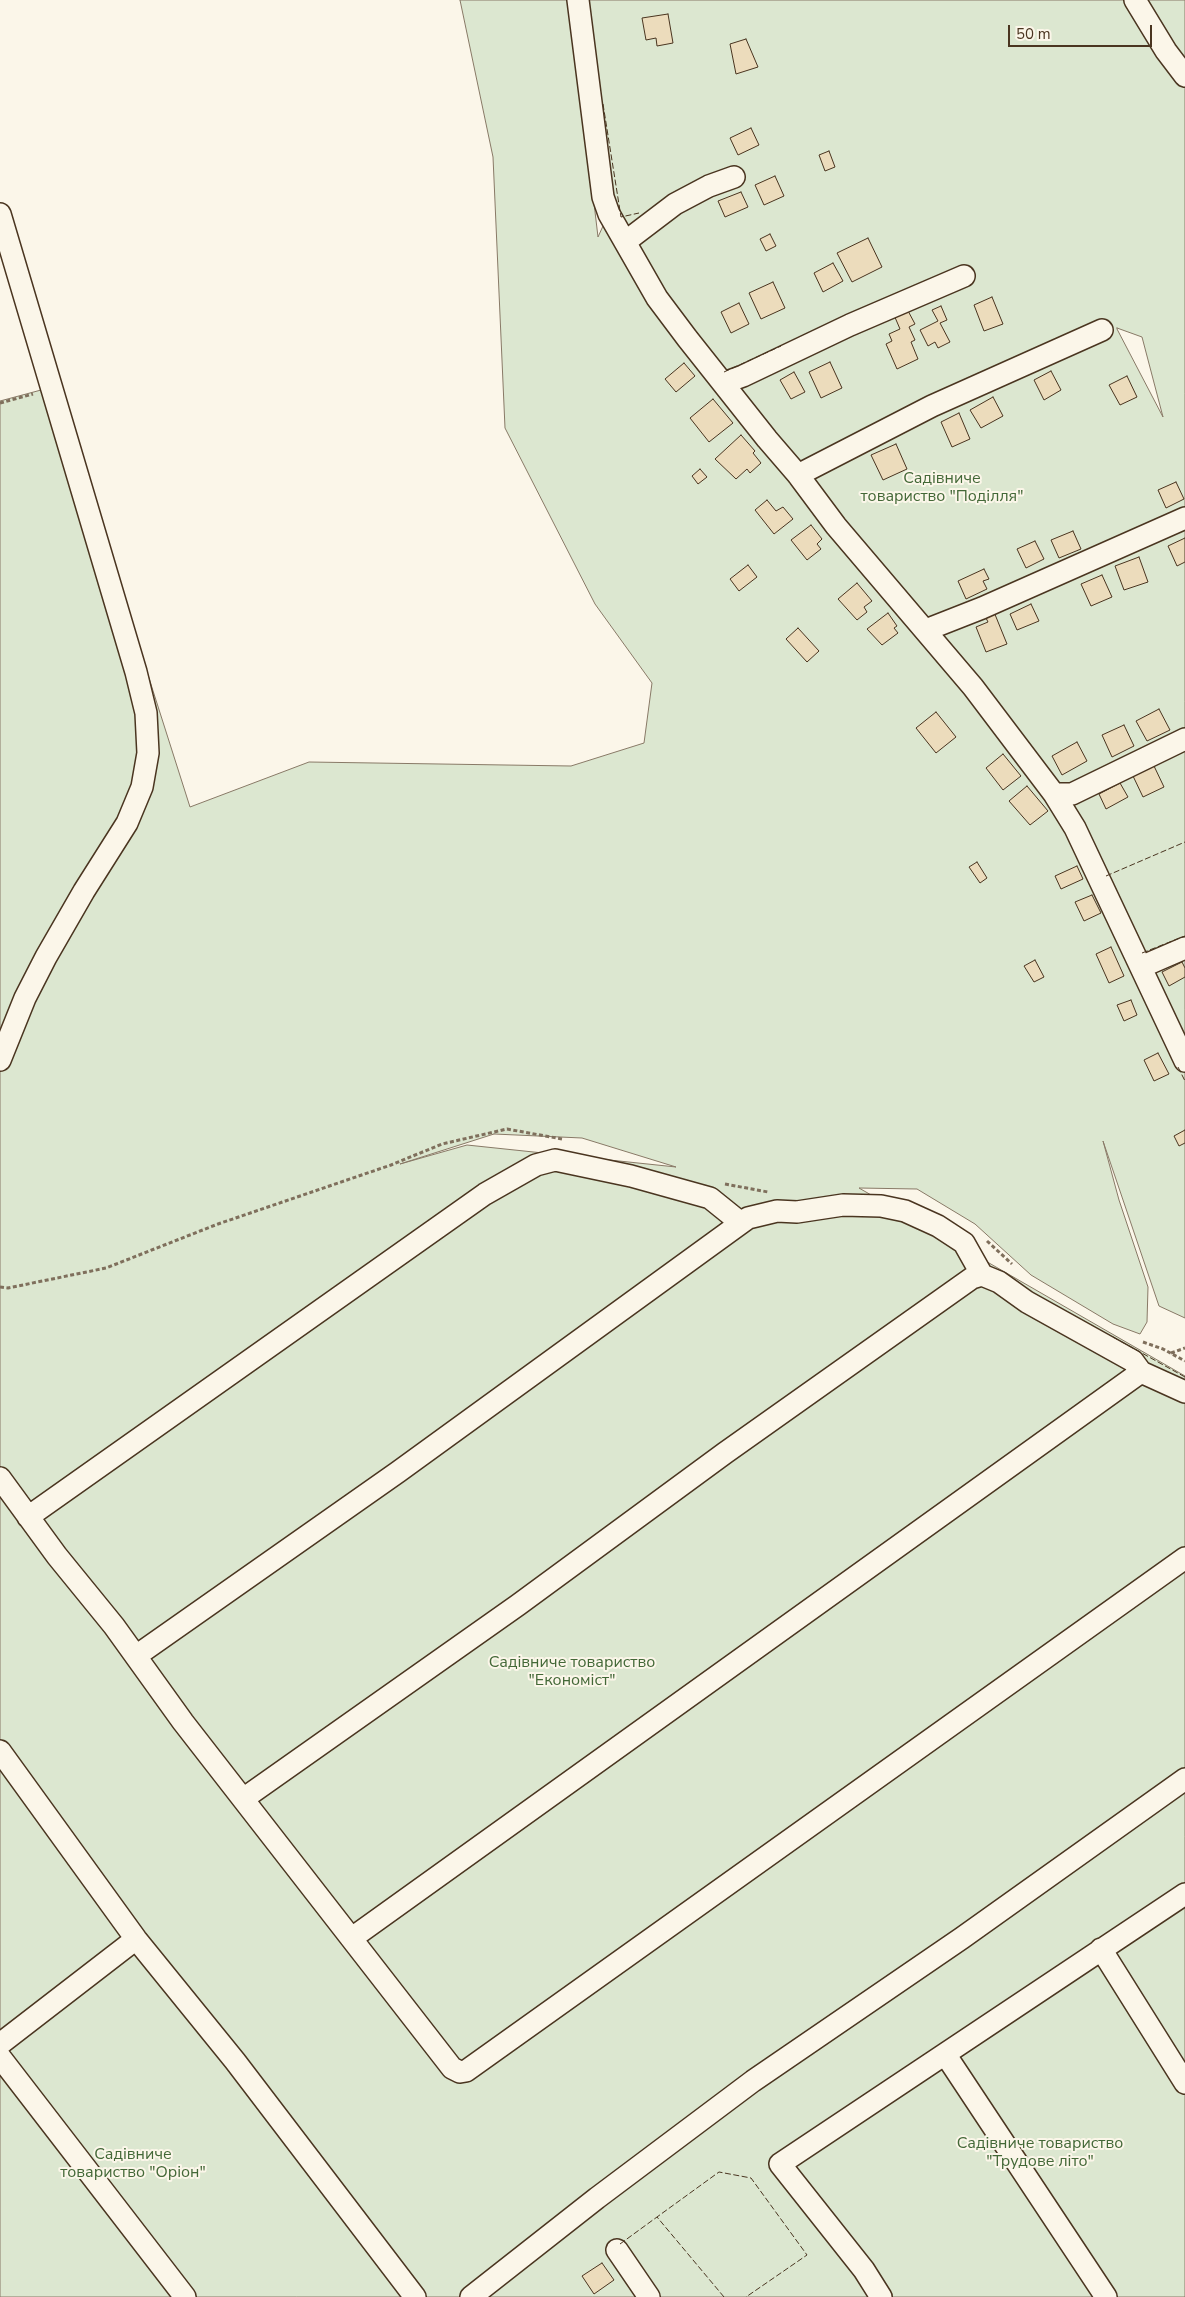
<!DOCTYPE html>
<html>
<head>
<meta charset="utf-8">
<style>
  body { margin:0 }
  #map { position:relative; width:1185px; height:2297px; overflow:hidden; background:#fbf6e9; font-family:"Nunito Sans",sans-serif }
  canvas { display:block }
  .scale { position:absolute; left:1008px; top:25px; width:144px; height:22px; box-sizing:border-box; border:2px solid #4a3520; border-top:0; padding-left:6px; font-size:15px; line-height:18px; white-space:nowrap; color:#4a3520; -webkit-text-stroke:4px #fbf6e9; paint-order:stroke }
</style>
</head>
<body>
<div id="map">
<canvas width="1185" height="2297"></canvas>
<div class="scale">50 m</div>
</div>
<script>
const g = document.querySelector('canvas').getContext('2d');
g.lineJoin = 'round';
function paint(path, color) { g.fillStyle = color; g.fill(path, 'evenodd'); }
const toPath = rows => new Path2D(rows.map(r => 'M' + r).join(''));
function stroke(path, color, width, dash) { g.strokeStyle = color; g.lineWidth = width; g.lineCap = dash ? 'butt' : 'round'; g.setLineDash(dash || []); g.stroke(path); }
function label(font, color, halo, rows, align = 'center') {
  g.font = font + ' "Nunito Sans",sans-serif'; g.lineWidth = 4; g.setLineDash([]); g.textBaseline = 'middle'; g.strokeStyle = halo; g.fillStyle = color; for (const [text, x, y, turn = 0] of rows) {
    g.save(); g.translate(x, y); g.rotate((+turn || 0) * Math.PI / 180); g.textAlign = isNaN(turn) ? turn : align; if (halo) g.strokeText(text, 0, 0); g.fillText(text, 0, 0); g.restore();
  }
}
const green = toPath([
  [460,0,570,0,598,237,603,226,572,0,1130,0,1185,85,1185,1318,1159,1306,1103,1141,1119,1200,1148,1287,1147,1322,1140,1334,1113,1324,1031,1275,975,1224,917,1189,859,1188,1185,1376,1185,2297,0,2297,0,401,56,386,190,807,309,762,571,766,644,743,652,683,595,604,505,428,493,157,460,0],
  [1117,328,1142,337,1163,417,1117,329,1117,328],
  [494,1134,582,1138,676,1167,467,1145,400,1164,494,1134],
  [1140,0,1185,0,1185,60,1140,0]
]);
paint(green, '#dce7d0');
stroke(green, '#887966', 1);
const building = toPath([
  [668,14,673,43,657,46,656,38,646,40,642,18,668,14],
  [746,39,758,67,736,74,730,44,746,39],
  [751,128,759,145,738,155,730,138,751,128],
  [829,151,835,167,825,171,819,155,829,151],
  [775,176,784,196,764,205,755,185,775,176],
  [741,192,748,207,725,217,718,201,741,192],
  [770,234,776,246,766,251,760,239,770,234],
  [868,238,882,267,852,282,837,253,868,238],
  [833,263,843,281,823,292,814,273,833,263],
  [773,282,785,308,761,319,749,293,773,282],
  [992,297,1003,324,984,331,974,305,992,297],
  [739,303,749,324,731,333,721,312,739,303],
  [941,306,947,320,940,323,950,342,938,348,935,342,928,346,920,330,938,321,932,310,941,306],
  [907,309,915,324,909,327,915,340,911,342,918,359,897,369,886,344,892,341,889,334,900,329,894,315,907,309],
  [830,362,842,388,821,398,809,372,830,362],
  [684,363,695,376,676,392,665,379,684,363],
  [1051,371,1061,390,1044,400,1034,380,1051,371],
  [794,372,805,392,791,399,780,380,794,372],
  [1127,376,1137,397,1120,405,1109,385,1127,376],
  [993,397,1003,416,981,428,970,410,993,397],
  [713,399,733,423,709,442,690,418,713,399],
  [959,413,970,439,952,447,941,422,959,413],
  [741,435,755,451,753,453,761,463,750,473,747,469,736,479,715,459,741,435],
  [896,444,907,469,883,480,871,455,896,444],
  [700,469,707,477,698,484,692,476,700,469],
  [1176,482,1184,499,1166,508,1158,490,1176,482],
  [767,500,776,511,783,507,793,519,774,534,755,510,767,500],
  [811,525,822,539,817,544,821,549,807,560,791,540,811,525],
  [1073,531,1081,549,1059,558,1051,540,1073,531],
  [1185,538,1185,562,1177,566,1168,546,1185,538],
  [1035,541,1044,559,1026,568,1017,549,1035,541],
  [1139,557,1148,582,1124,590,1115,566,1139,557],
  [748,565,757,577,739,591,730,579,748,565],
  [984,569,989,579,983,581,987,589,966,599,958,581,984,569],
  [1102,575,1112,597,1091,606,1081,584,1102,575],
  [857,583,872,601,864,607,867,612,857,620,838,599,857,583],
  [1031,604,1039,621,1017,630,1010,614,1031,604],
  [994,612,1007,644,986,652,976,627,988,622,985,616,994,612],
  [888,613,897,626,894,628,898,633,882,645,867,629,888,613],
  [798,628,819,651,807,662,786,639,798,628],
  [1159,709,1170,730,1147,741,1136,721,1159,709],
  [936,712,956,737,936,753,916,728,936,712],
  [1124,725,1134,746,1112,757,1102,735,1124,725],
  [1077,742,1087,761,1062,775,1052,756,1077,742],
  [1003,754,1021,776,1003,790,986,768,1003,754],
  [1154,766,1164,787,1143,797,1133,776,1154,766],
  [1120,783,1128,797,1106,809,1099,794,1120,783],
  [1027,786,1048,811,1030,825,1009,801,1027,786],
  [977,862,987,878,980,883,969,867,977,862],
  [1077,866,1083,879,1061,889,1055,876,1077,866],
  [1092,895,1101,913,1084,921,1075,902,1092,895],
  [1111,947,1124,976,1109,983,1096,954,1111,947],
  [1035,960,1044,977,1034,982,1024,966,1035,960],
  [1182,962,1185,968,1185,977,1169,986,1162,972,1182,962],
  [1131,1000,1137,1015,1124,1021,1117,1005,1131,1000],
  [1158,1053,1169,1074,1154,1081,1144,1060,1158,1053],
  [1185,1130,1185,1143,1179,1146,1174,1136,1185,1130],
  [602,2263,614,2280,594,2294,582,2276,602,2263]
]);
paint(building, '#ecdcbc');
stroke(building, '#4a3520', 1);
const minor = toPath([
  [578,0,603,197,609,214,657,298,687,338,767,439,798,475,836,526,973,687,1054,794,1075,828,1185,1061],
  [1135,0,1166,51,1185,76],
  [0,214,136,672,146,713,148,753,142,787,127,823,84,891,46,957,25,998,0,1060],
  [625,242,675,204,709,186,734,177],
  [724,383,743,376,850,325,964,276],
  [798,475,932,406,1102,330],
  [926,630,982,608,1185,518],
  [1054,794,1072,794,1185,739],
  [1141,967,1185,948],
  [0,1478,57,1556,114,1626,183,1722,452,2068,460,2072,466,2071,1185,1558],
  [28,1517,485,1194,536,1165,555,1160,631,1176,710,1198,741,1223],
  [136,1656,398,1472,748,1218,777,1211,797,1212,843,1205,881,1206,905,1211,938,1226,964,1243,982,1275],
  [0,1751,136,1939,235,2061,415,2297],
  [243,1799,518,1605,725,1453,972,1278,982,1275,999,1282,1027,1302,1133,1361,1141,1372,1185,1392],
  [352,1938,1141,1372],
  [1101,1949,1185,2083],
  [0,2044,136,1939],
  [945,2054,1106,2297],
  [0,2057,185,2297],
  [617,2250,649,2297],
  [471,2297,597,2198,753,2081,962,1938,1185,1779],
  [881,2297,864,2270,780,2164,1185,1894]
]);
stroke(minor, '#4a3520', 24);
stroke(toPath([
  [0,403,33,394],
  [725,1184,768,1192],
  [987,1241,1012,1264],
  [0,1287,8,1288,106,1268,218,1224,391,1165,442,1144,507,1129,562,1139],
  [1143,1342,1163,1349,1185,1361],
  [1171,1353,1185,1348]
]), '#7f6f5c', 3, [4, 2.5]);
stroke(minor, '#fbf6e9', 21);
stroke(toPath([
  [603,104,621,217,639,213],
  [724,372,781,346],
  [1106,876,1185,842],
  [1142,953,1185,936],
  [1178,1067,1185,1081],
  [1113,1337,1185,1377],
  [620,2244,657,2217],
  [724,2297,657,2217,719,2172,751,2178,807,2255,746,2297]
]), '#4a3520', 1, [6, 2.5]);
label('16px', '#436837', '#fbf6e9', [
  ["Садівниче",942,479],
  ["товариство \"Поділля\"",942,497],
  ["Садівниче товариство",572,1663],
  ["\"Економіст\"",572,1681],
  ["Садівниче товариство",1040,2144],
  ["\"Трудове літо\"",1040,2162],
  ["Садівниче",133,2155],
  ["товариство \"Оріон\"",133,2173]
]);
</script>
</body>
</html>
